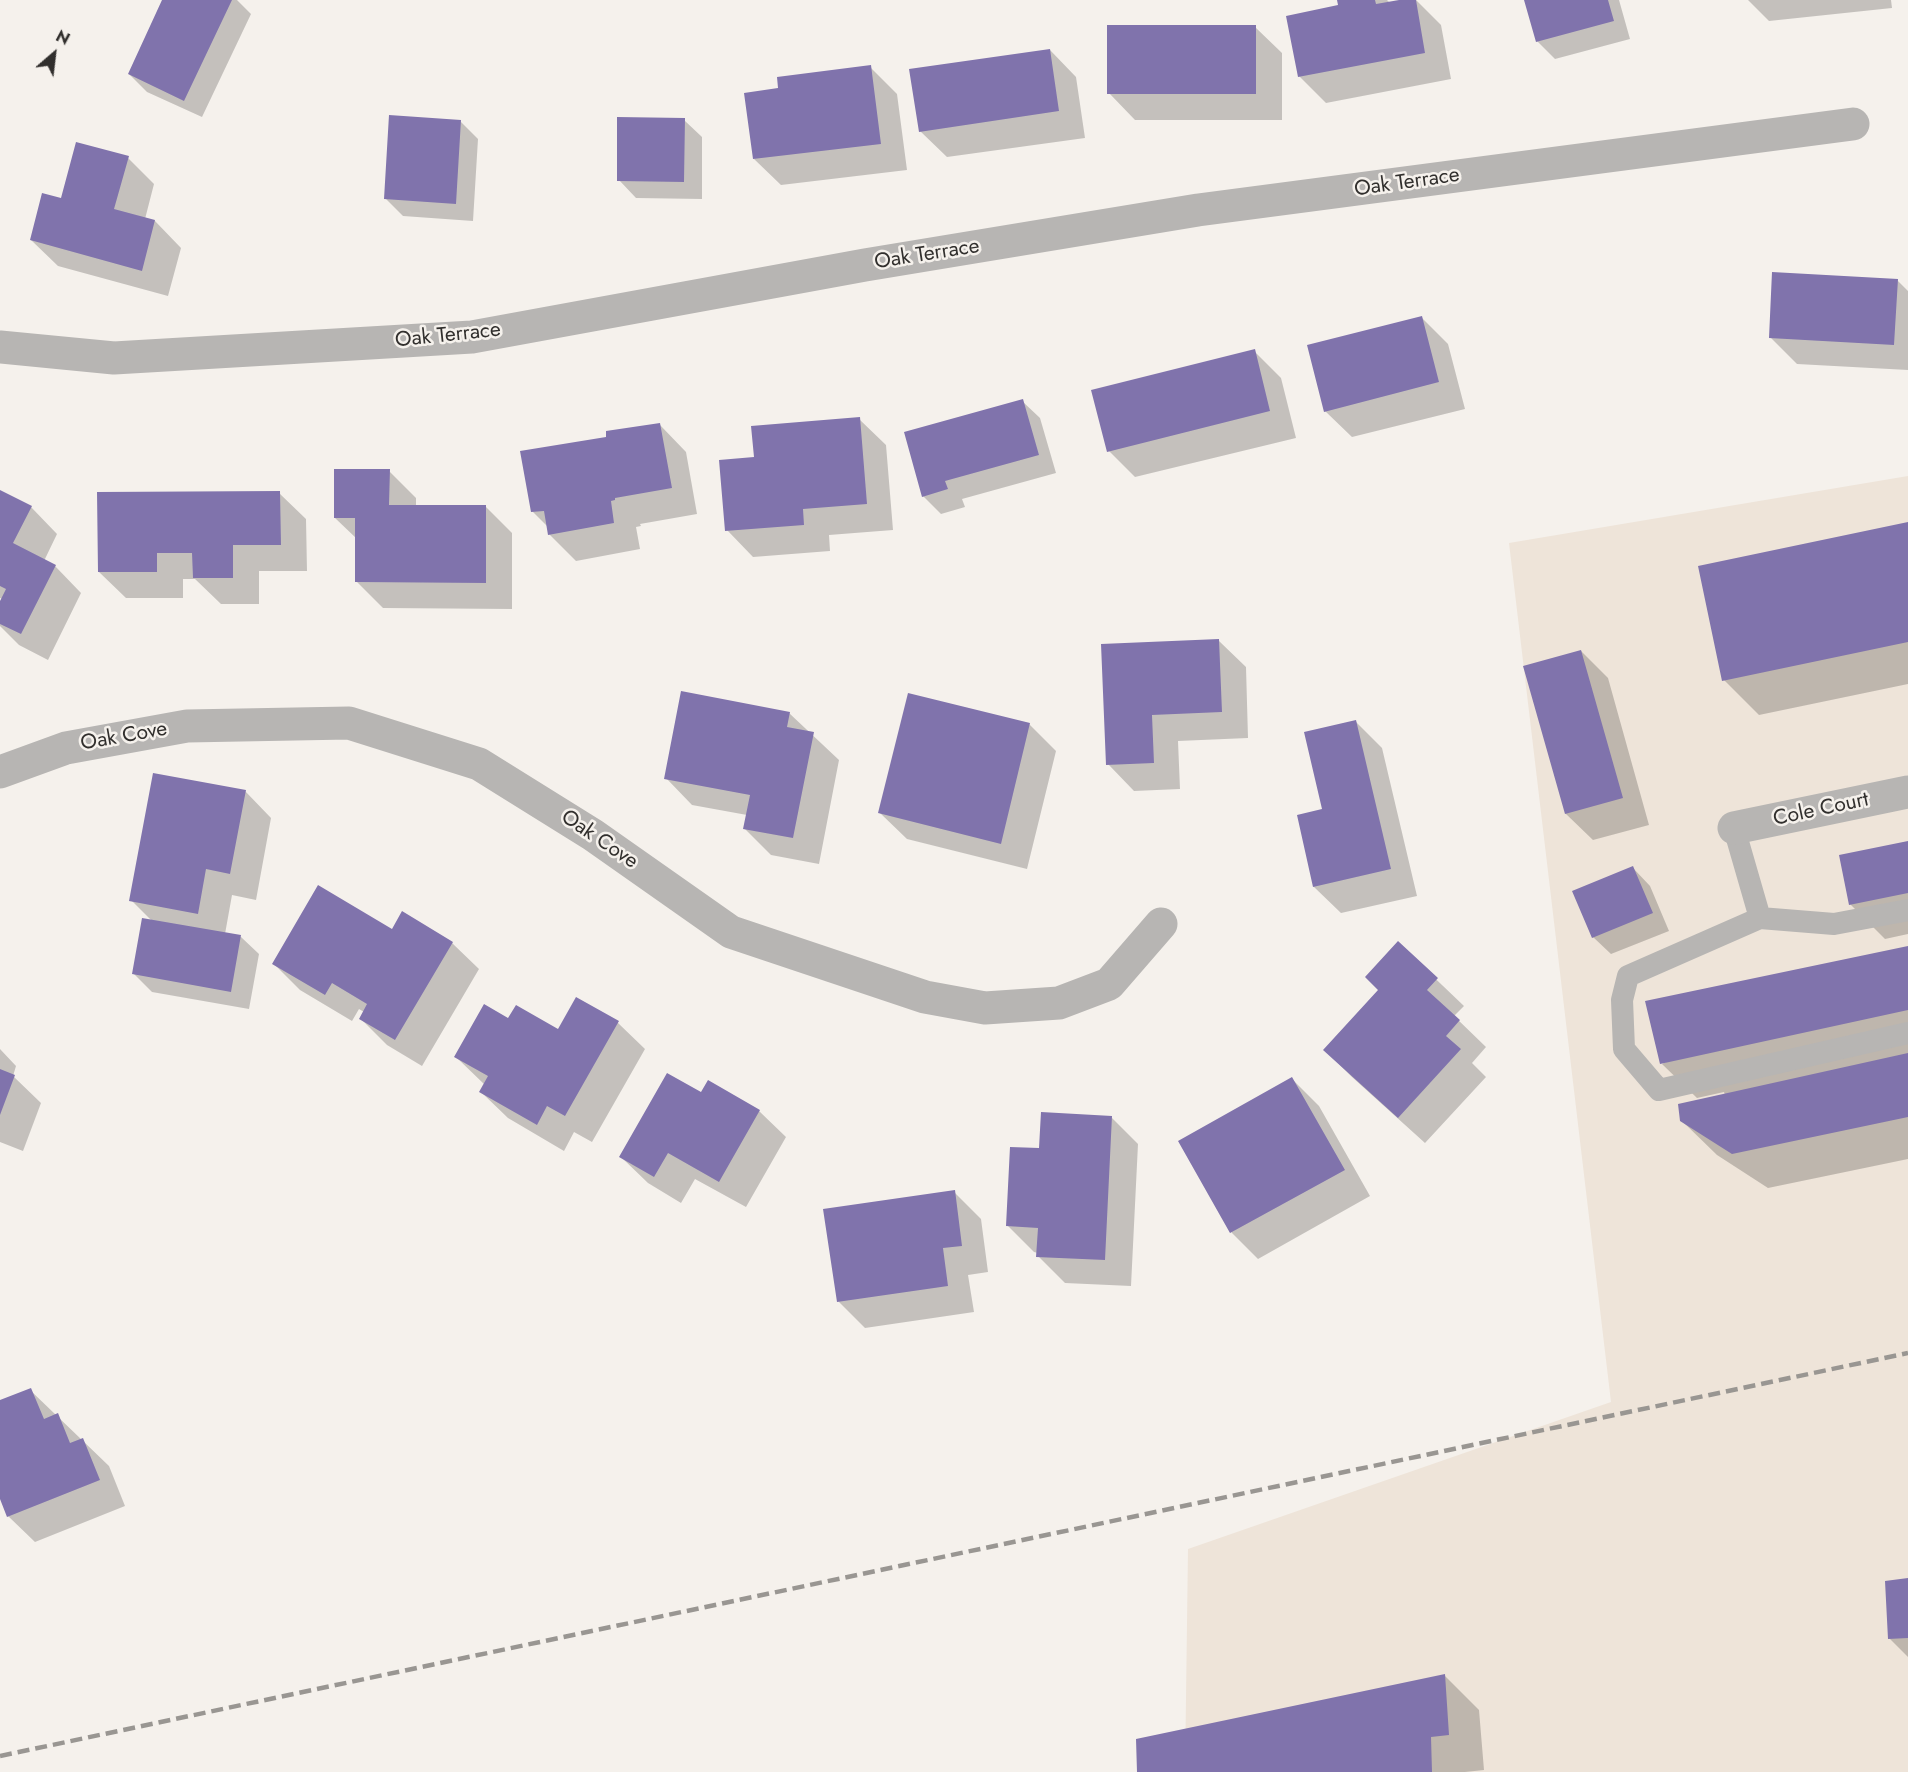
<!DOCTYPE html>
<html>
<head>
<meta charset="utf-8">
<style>
  body { margin:0 }
  #map { position:relative; width:1908px; height:1772px; overflow:hidden; background:#f5f1ec; font-family:Jost,sans-serif }
  canvas { display:block }
  .north { position:absolute; left:24px; top:24px; width:60px; height:60px; -webkit-text-stroke:4px #f5f1ec; paint-order:stroke; rotate:28deg; font-size:16px; font-weight:700; line-height:24px; text-align:center; color:#312f2d }
  .north::after { content:''; display:block; margin:auto; width:21px; height:27px; background:#312f2d; clip-path:polygon(50% 0,100% 100%,50% 72%,0 100%) }
</style>
</head>
<body>
<div id="map">
<canvas width="1908" height="1772"></canvas>
<div class="north">N</div>
</div>
<script>
const g = document.querySelector('canvas').getContext('2d');
g.lineJoin = 'round';
function paint(path, color) { g.fillStyle = color; g.fill(path, 'evenodd'); }
const toPath = rows => new Path2D(rows.map(r => 'M' + r).join(''));
function stroke(path, color, width, dash) { g.strokeStyle = color; g.lineWidth = width; g.lineCap = dash ? 'butt' : 'round'; g.setLineDash(dash || []); g.stroke(path); }
function label(font, color, halo, rows, align = 'center') {
  g.font = font + ' Jost,sans-serif'; g.lineWidth = 5; g.setLineDash([]); g.textBaseline = 'middle'; g.strokeStyle = halo; g.fillStyle = color; for (const [text, x, y, turn = 0] of rows) {
    g.save(); g.translate(x, y); g.rotate((+turn || 0) * Math.PI / 180); g.textAlign = isNaN(turn) ? turn : align; if (halo) g.strokeText(text, 0, 0); g.fillText(text, 0, 0); g.restore();
  }
}
paint(toPath([
  [1908,476,1908,1772,1185,1772,1188,1549,1611,1402,1509,543]
]), '#eee4d9');
paint(toPath([
  [164,0,237,0,251,14,202,117,147,92,129,74],
  [1338,0,1387,0,1390,3,1416,0,1441,25,1451,79,1326,103,1299,76,1340,7],
  [1525,0,1619,0,1630,39,1555,59,1537,41],
  [1748,0,1891,0,1892,8,1769,21],
  [1255,27,1282,53,1282,120,1135,120,1109,93],
  [1050,50,1076,77,1085,138,947,157,920,131],
  [870,67,897,94,907,170,781,185,754,159],
  [684,120,702,137,702,199,636,198,619,180],
  [460,121,478,139,473,221,403,216,385,198],
  [128,158,154,184,145,219,155,221,181,248,168,296,58,266,31,240,62,200],
  [1897,280,1908,291,1908,370,1797,364,1770,337],
  [1422,318,1448,344,1465,409,1352,437,1325,411],
  [1254,351,1281,378,1296,438,1135,477,1109,451],
  [1022,401,1040,418,1056,473,962,499,965,507,941,514,923,496],
  [859,419,886,445,893,530,829,535,830,551,753,557,727,530,755,459],
  [660,425,686,452,697,514,640,524,641,526,636,527,640,549,576,561,549,534,548,527,532,511,608,438],
  [389,471,416,498,416,506,486,507,512,533,512,609,383,608,357,582,357,539,335,518],
  [0,492,31,507,57,534,44,561,55,566,81,593,48,660,19,645,0,626,0,605,3,599,0,598],
  [279,493,306,519,307,571,259,571,259,604,221,604,195,579,183,579,183,598,126,598,99,572],
  [1908,524,1908,684,1759,715,1724,680],
  [1219,641,1246,667,1248,738,1178,741,1180,789,1134,791,1108,764],
  [1581,651,1608,678,1649,825,1593,840,1566,814],
  [789,713,839,760,819,864,771,855,744,828,747,815,692,805,666,778],
  [1355,721,1382,748,1417,896,1341,913,1314,887,1298,816,1324,810],
  [1029,724,1056,751,1027,869,907,839,880,813],
  [245,791,271,818,256,900,232,895,225,934,241,937,259,954,249,1009,152,992,134,974,152,921,131,900],
  [1908,842,1908,934,1885,939,1850,904],
  [1633,868,1650,886,1669,931,1611,954,1593,937],
  [393,931,452,943,479,969,422,1066,387,1045,360,1018,364,1012,359,1009,352,1021,300,990,274,964],
  [1398,943,1464,1006,1454,1016,1486,1047,1472,1063,1486,1077,1425,1143,1352,1077,1325,1050,1380,990],
  [1908,948,1908,1159,1768,1188,1717,1155,1681,1120,1725,1095,1724,1092,1697,1098,1662,1064],
  [577,999,618,1023,645,1049,592,1142,574,1132,564,1151,508,1118,481,1092,485,1085,456,1057,509,1020,558,1031],
  [0,1049,16,1066,13,1076,41,1103,23,1151,0,1142],
  [1292,1079,1319,1106,1370,1196,1258,1259,1232,1233,1180,1142],
  [702,1095,759,1111,786,1137,746,1207,695,1179,681,1203,648,1183,621,1157],
  [1111,1117,1138,1144,1131,1286,1065,1283,1038,1256,1038,1253,1034,1252,1008,1226,1040,1150],
  [954,1192,981,1219,988,1272,968,1275,974,1312,865,1328,838,1301],
  [30,1390,109,1466,125,1506,35,1542,8,1516,0,1495,0,1402],
  [1908,1579,1908,1657,1889,1638],
  [1444,1675,1479,1710,1484,1770,1465,1772,1138,1772]
]), '#0003');
paint(toPath([
  [162,0,232,0,184,101,128,74],
  [1337,0,1375,0,1376,4,1399,0,1416,0,1425,53,1298,77,1286,16,1338,5],
  [1524,0,1608,0,1614,21,1536,42],
  [1107,25,1256,25,1256,94,1107,94],
  [1050,49,1059,111,919,132,909,69],
  [871,65,881,144,753,159,744,93,778,88,777,77],
  [389,115,461,120,456,204,384,199],
  [617,117,685,118,684,182,617,181],
  [76,142,129,156,114,209,155,220,142,271,30,240,42,193,61,198],
  [1772,272,1898,279,1894,345,1769,338],
  [1422,316,1439,382,1324,412,1307,345],
  [1255,349,1270,411,1107,452,1091,390],
  [1023,399,1039,455,945,481,948,489,922,497,904,432],
  [860,417,867,504,803,509,804,525,725,531,719,460,754,457,751,426],
  [660,423,672,488,615,498,615,500,611,501,614,523,548,535,544,511,531,512,520,451,606,437,606,431],
  [334,469,390,469,389,505,486,505,486,583,355,582,355,518,334,518],
  [0,490,32,506,13,543,56,565,21,634,0,624,0,601,6,589,0,586],
  [280,491,281,545,233,545,233,578,193,578,192,553,157,553,157,572,98,572,97,492],
  [1908,522,1908,642,1722,681,1698,566],
  [1219,639,1222,712,1152,715,1154,763,1106,765,1101,644],
  [1581,650,1623,798,1565,814,1523,666],
  [681,691,790,712,787,727,814,732,793,838,743,829,750,795,664,779],
  [908,693,1030,723,1001,844,878,813],
  [1356,720,1391,869,1313,887,1297,815,1322,809,1304,732],
  [153,773,246,790,230,874,206,869,198,914,129,901],
  [1908,841,1908,893,1849,905,1839,855],
  [1633,866,1653,913,1592,938,1572,891],
  [318,885,392,929,402,911,453,942,395,1040,359,1019,367,1004,332,983,325,995,272,964],
  [142,918,241,935,231,992,132,974],
  [1398,941,1438,978,1427,990,1460,1020,1446,1036,1461,1049,1398,1118,1323,1050,1378,990,1365,977],
  [1908,946,1908,1010,1660,1064,1645,1001],
  [576,997,619,1021,565,1116,547,1106,537,1125,479,1092,488,1076,454,1057,484,1004,508,1018,516,1005,558,1029],
  [1908,1053,1908,1117,1732,1154,1680,1121,1678,1104],
  [0,1069,15,1075,0,1115],
  [667,1073,701,1092,708,1080,760,1110,719,1182,668,1153,654,1177,619,1157],
  [1292,1077,1345,1170,1230,1233,1178,1141],
  [1041,1112,1112,1116,1105,1260,1036,1257,1038,1228,1006,1226,1010,1147,1039,1148],
  [955,1190,962,1246,943,1248,948,1286,837,1302,823,1209],
  [31,1388,44,1419,58,1413,70,1443,83,1438,100,1480,7,1517,0,1499,0,1400],
  [1908,1578,1908,1638,1888,1639,1885,1581],
  [1445,1674,1449,1735,1431,1737,1432,1772,1137,1772,1136,1739]
]), '#8073ac');
stroke(toPath([
  [1734,828,1760,918],
  [1908,910,1834,924,1760,918,1628,976,1622,1000,1624,1049,1659,1090,1908,1033]
]), '#b7b5b3', 22);
stroke(toPath([
  [0,347,114,358,472,337,865,265,1198,210,1853,124],
  [0,772,66,748,187,726,349,723,479,764,593,835,731,932,925,997,985,1008,1059,1003,1109,984,1161,924],
  [1734,828,1908,792]
]), '#b7b5b3', 33);
stroke(toPath([
  [0,1756,1908,1353]
]), '#999692', 4.5, [12, 6]);
label('21px', '#312f2d', '#f5f1ec', [
  ["Oak Terrace",1407,183,-8],
  ["Oak Terrace",927,255,-9],
  ["Oak Terrace",448,336,-6],
  ["Oak Cove",124,737,-10],
  ["Cole Court",1821,810,-12],
  ["Oak Cove",599,840,34]
]);
</script>
</body>
</html>
